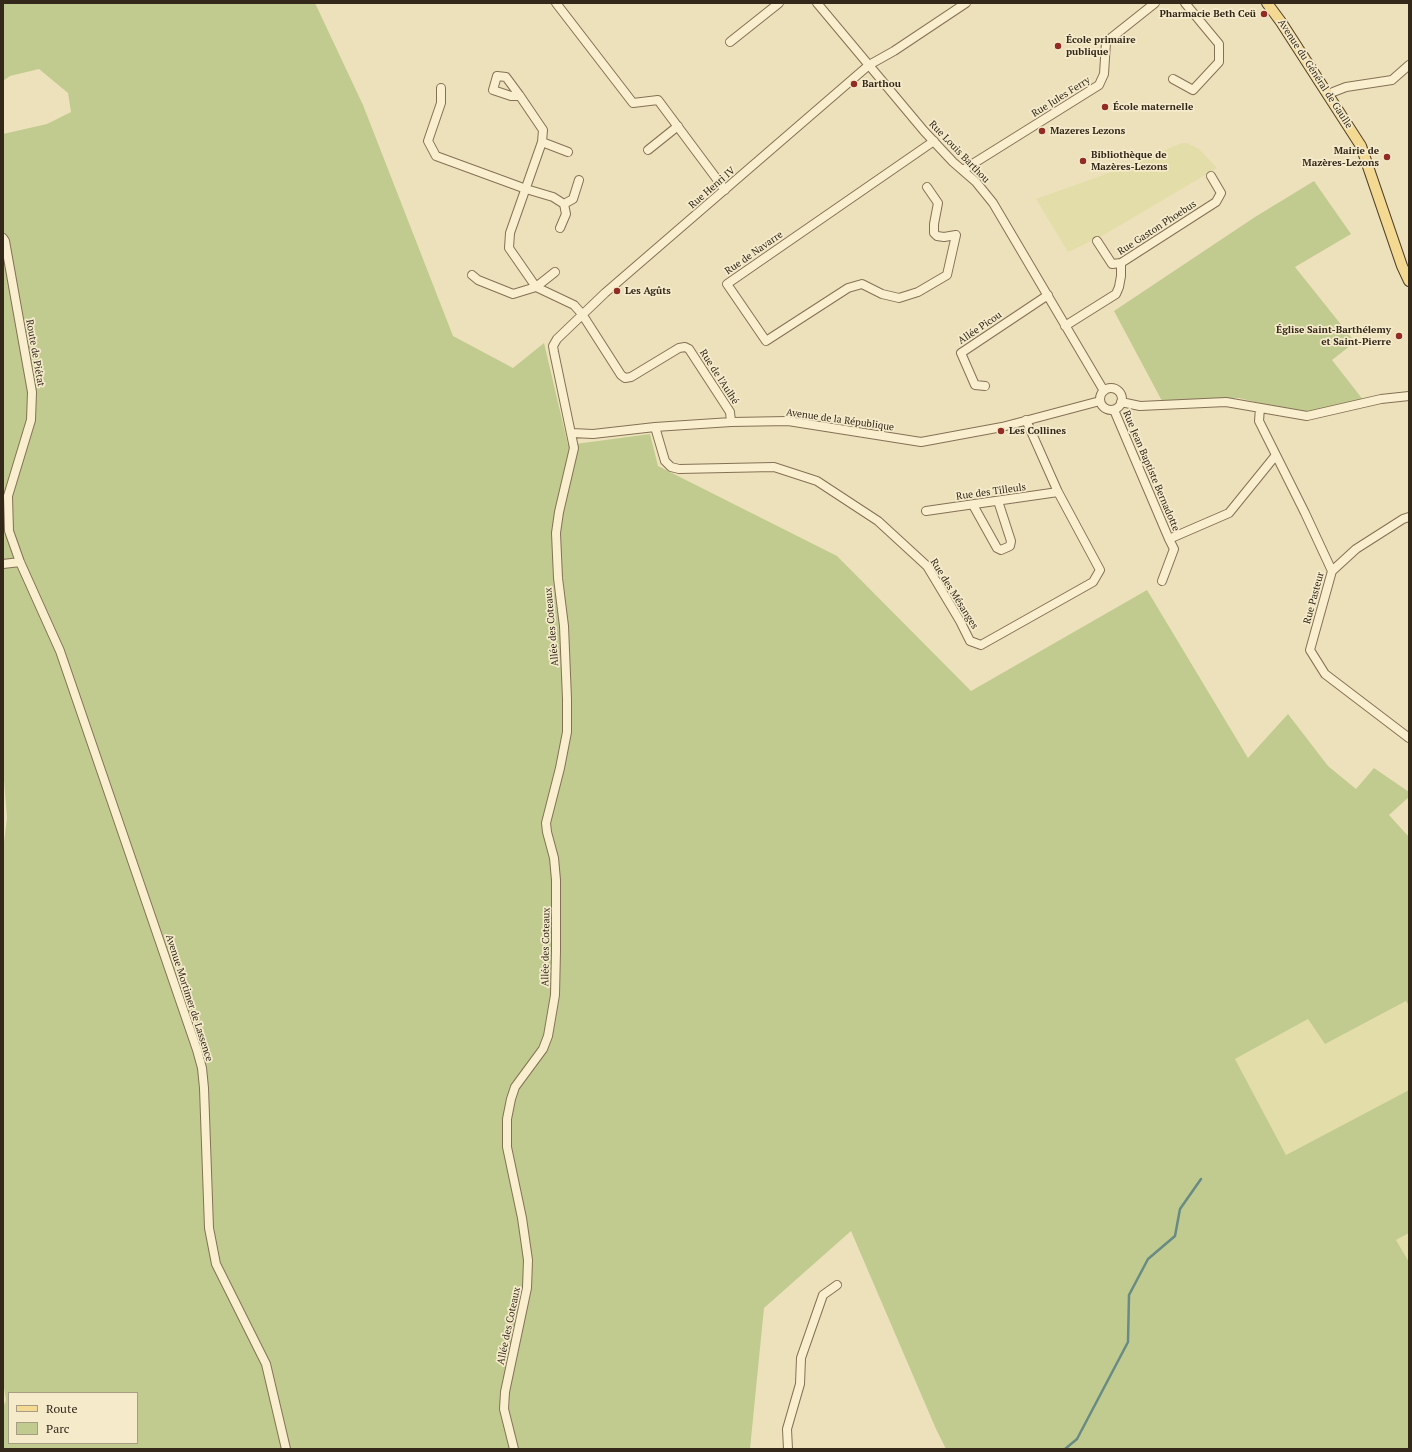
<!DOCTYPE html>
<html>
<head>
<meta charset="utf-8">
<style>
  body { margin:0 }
  #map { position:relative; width:1412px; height:1452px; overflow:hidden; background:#ede1bb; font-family:"PT Serif",serif }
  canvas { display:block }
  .frame { position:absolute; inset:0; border:4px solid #33281a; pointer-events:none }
  .legend { position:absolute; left:8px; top:1392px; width:130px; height:52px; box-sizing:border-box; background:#f5ebcb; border:1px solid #a79d84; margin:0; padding:5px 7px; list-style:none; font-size:12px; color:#33281a }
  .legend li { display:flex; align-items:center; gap:8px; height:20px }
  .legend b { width:20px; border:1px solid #a79d84 }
</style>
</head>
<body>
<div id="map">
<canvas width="1412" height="1452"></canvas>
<div class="frame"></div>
<ul class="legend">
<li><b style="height:5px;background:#f3d991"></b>Route</li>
<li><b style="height:11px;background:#c1cb90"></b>Parc</li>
</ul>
</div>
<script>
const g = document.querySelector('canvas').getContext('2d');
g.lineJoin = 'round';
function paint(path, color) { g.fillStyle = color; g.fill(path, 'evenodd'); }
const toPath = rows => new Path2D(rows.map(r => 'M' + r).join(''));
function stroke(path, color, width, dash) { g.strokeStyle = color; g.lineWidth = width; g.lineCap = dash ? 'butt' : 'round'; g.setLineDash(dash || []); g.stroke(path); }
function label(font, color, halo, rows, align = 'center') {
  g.font = font + ' "PT Serif",serif'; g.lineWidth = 3.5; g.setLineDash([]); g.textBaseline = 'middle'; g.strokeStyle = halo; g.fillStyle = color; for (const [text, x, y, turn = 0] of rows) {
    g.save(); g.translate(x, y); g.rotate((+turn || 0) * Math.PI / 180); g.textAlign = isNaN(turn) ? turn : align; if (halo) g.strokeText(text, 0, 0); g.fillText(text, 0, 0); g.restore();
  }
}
paint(toPath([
  [1182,143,1187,143,1199,149,1217,168,1102,236,1068,252,1036,199,1106,174],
  [1406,1001,1409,1006,1409,1090,1286,1155,1235,1059,1308,1019,1325,1043],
  [1409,1233,1409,1262,1396,1240]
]), '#e3dda9');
paint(toPath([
  [3,3,315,3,363,105,453,336,513,368,544,343,568,445,650,434,658,466,837,556,971,691,1147,590,1248,758,1288,714,1328,766,1356,789,1374,768,1409,792,1409,797,1389,815,1409,837,1409,1006,1406,1001,1325,1044,1308,1019,1235,1059,1286,1155,1409,1090,1409,1233,1396,1240,1409,1262,1409,1449,946,1449,936,1429,851,1231,764,1308,750,1449,3,1449,3,1408,6,1400,3,1382,3,841,4,842,7,818,3,767,3,134,47,124,71,112,68,93,39,69,10,76,3,81],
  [9,1393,137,1393,137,1443,9,1443],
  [1314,181,1351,234,1295,267,1355,342,1332,360,1364,401,1308,415,1239,398,1162,401,1114,311,1255,217]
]), '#c1cb90');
stroke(toPath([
  [1065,1449,1077,1439,1128,1342,1129,1295,1148,1259,1175,1236,1180,1209,1201,1179]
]), '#688b84', 2.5);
const minor = toPath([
  [556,3,633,103,658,100,725,190],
  [817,3,924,131,953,162,976,182,993,203,1104,391],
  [730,42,779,3],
  [1173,79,1193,90,1219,62,1219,44,1185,3],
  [441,88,441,103,428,141,436,156,526,189,553,197,564,204,566,214,560,228],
  [1328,94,1346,87,1392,80,1409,65],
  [520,96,511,96,493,90,497,76,506,77,520,96,543,130,542,142,510,233,509,248,536,287,574,305,582,314,621,375,625,378,631,377,679,348,685,347,689,349,730,412,731,422],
  [542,142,568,152],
  [648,150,678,126],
  [963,170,1099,85,1104,74,1106,42,1155,3],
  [927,187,938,203,934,224,934,233,937,236,944,237,956,235,947,275,918,292,899,298,882,294,862,284,848,288,766,341,727,284,934,141],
  [564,204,573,199,579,180],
  [3,238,5,241,32,392,31,420,8,496,9,531,20,562,60,651,197,1050,202,1068,204,1088,209,1228,216,1264,266,1364,286,1449],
  [1097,241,1112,264,1121,263],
  [472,275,478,280,513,294,536,287,555,272],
  [1065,326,1116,294,1119,287,1121,276,1121,263,1216,202,1221,193,1211,176],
  [985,386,975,385,961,353,1048,295],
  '1100 399a11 11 0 1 1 22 0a11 11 0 1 1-22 0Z',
  [1121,402,1140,406,1226,402,1307,416,1381,399,1409,396],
  [1260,408,1259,421,1305,513,1332,571,1310,650,1325,674,1409,738],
  [1114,410,1169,539,1229,513,1276,455],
  [655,427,665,461,671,467,679,469,774,467,817,481,878,521,927,566,960,621,970,641,981,645,1093,582,1100,570,1058,492,1026,420],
  [572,433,593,434,655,427,731,422,788,421,921,442,1002,427,1100,401],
  [973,505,997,548,1001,550,1010,546,1011,541,998,501],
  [926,511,1058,492],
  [3,564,20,562],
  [1332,571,1356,549,1403,519,1409,517],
  [1162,581,1174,549,1169,539],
  [514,1449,504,1409,505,1392,527,1288,528,1260,522,1218,507,1147,507,1119,511,1099,515,1087,543,1049,548,1036,555,995,556,951,556,880,554,858,547,832,546,823,560,768,567,732,567,699,564,626,558,578,556,533,559,512,574,448,554,352,553,346,557,339,605,293,869,65,894,51,966,3],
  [788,1449,787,1429,800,1384,801,1358,823,1295,837,1285]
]);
const major = toPath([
  [1267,3,1281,22,1361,146,1402,266,1409,281]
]);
stroke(minor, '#847155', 10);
stroke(major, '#513f2a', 12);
stroke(minor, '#f9eece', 8);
stroke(major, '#f3d991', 10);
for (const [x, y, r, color] of [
  [1264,14,4,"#932b25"],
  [1058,46,4,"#932b25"],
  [854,84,4,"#932b25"],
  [1105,107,4,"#932b25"],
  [1042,131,4,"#932b25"],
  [1387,157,4,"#932b25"],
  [1083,161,4,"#932b25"],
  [617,291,4,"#932b25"],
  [1399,336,4,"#932b25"],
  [1001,431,4,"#932b25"]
]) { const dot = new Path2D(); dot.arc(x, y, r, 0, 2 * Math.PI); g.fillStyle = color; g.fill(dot); stroke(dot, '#f5ebcb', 1.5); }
label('bold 10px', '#33281a', '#f5ebcb', [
  ["Pharmacie Beth Ceü",1256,14,"right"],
  ["École primaire",1066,40],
  ["publique",1066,52],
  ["Barthou",862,84],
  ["École maternelle",1113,107],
  ["Mazeres Lezons",1050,131],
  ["Mairie de",1379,151,"right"],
  ["Mazères-Lezons",1379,163,"right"],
  ["Bibliothèque de",1091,155],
  ["Mazères-Lezons",1091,167],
  ["Les Agûts",625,291],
  ["Église Saint-Barthélemy",1391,330,"right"],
  ["et Saint-Pierre",1391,342,"right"],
  ["Les Collines",1009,431]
], 'left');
label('10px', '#33281a', '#f5ebcb', [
  ["Avenue du Général de Gaulle",1315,74,57],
  ["Rue Jules Ferry",1061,97,-32],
  ["Rue Louis Barthou",959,152,46],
  ["Rue Henri IV",712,188,-41],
  ["Rue Gaston Phoebus",1157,228,-33],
  ["Rue de Navarre",754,253,-35],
  ["Allée Picou",980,328,-34],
  ["Route de Piétat",35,353,80],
  ["Rue de l'Aulhé",719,377,57],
  ["Avenue de la République",840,420,8],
  ["Rue Jean Baptiste Bernadotte",1151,471,67],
  ["Rue des Tilleuls",991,492,-8],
  ["Rue des Mésanges",954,594,58],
  ["Rue Pasteur",1314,598,-75],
  ["Allée des Coteaux",552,627,-95],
  ["Allée des Coteaux",546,947,-89],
  ["Avenue Mortimer de Lassence",189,998,72],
  ["Allée des Coteaux",509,1326,-78]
]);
</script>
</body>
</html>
